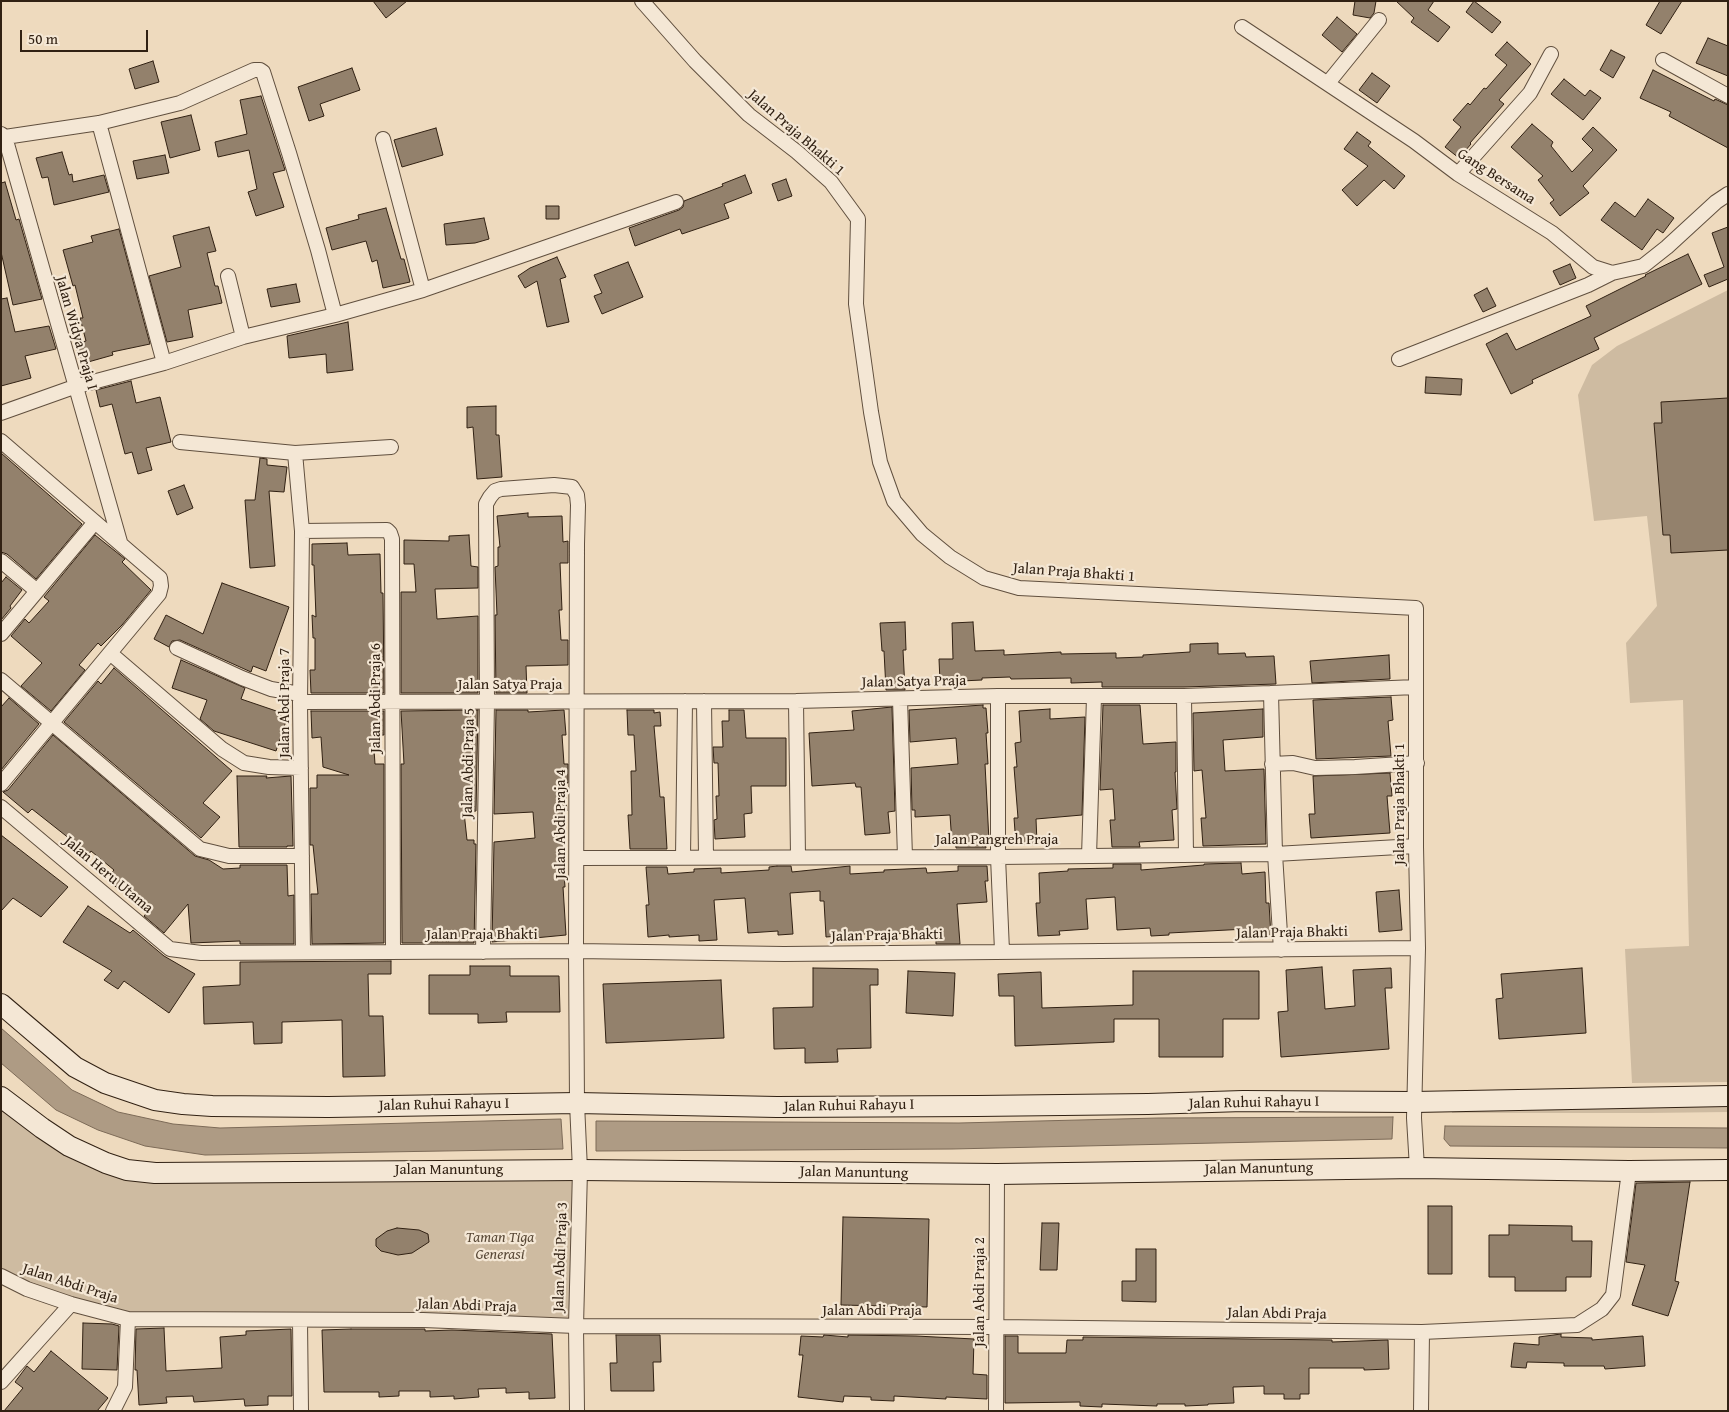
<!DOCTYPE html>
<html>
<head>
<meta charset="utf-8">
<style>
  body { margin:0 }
  #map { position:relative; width:1729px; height:1412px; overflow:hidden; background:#eedabe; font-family:"Gentium Book Plus",serif }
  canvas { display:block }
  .frame { position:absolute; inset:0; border:2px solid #312113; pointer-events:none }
  .scale { position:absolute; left:20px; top:30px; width:128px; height:22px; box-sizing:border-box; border:2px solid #312113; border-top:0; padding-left:6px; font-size:15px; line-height:18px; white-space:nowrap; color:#312113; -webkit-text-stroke:4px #f4e7d5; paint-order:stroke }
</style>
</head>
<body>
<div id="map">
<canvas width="1729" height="1412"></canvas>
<div class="frame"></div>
<div class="scale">50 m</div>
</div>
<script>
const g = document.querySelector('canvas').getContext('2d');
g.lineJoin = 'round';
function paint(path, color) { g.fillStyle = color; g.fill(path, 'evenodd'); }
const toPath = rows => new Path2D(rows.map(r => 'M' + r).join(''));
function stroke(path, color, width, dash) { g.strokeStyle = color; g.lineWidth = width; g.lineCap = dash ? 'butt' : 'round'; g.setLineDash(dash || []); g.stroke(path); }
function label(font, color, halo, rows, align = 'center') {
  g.font = font + ' "Gentium Book Plus",serif'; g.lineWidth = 4.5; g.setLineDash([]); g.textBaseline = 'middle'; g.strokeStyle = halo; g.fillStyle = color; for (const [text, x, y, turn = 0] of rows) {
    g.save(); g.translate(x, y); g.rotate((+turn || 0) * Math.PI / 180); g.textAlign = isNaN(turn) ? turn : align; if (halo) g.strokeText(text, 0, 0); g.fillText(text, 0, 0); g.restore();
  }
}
paint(toPath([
  [1728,290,1728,1082,1632,1083,1625,949,1689,946,1683,700,1630,703,1626,643,1657,606,1647,516,1594,521,1578,395,1592,365,1617,346],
  [1,1089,114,1165,574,1175,570,1319,122,1313,22,1284,1,1270],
  [1728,1099,1728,1112,1647,1113,1452,1113,1451,1101]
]), '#cebba1');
const water = toPath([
  [1,1028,72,1090,118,1112,173,1124,220,1128,561,1119,563,1149,205,1155,145,1146,98,1130,56,1110,1,1063,1,1028],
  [1393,1117,1392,1139,952,1149,596,1151,596,1121,959,1123,1158,1118,1393,1117],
  [1445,1126,1728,1128,1728,1148,1450,1146,1444,1139,1445,1126]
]);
paint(water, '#ae9b84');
stroke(water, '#7c6a57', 1);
const building = toPath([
  [373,1,407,1,386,18,373,1],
  [1355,1,1376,1,1374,13,1370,18,1353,15,1355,1],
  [1396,1,1434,1,1428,10,1450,27,1438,42,1411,22,1414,18,1396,1],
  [1474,1,1501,22,1492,33,1466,12,1474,1],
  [1660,1,1682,1,1661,34,1646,25,1660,1],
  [1337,17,1357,34,1342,52,1322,35,1337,17],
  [1708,38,1728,46,1728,76,1696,63,1708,38],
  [1507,42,1531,64,1499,100,1504,104,1470,143,1471,144,1459,158,1445,147,1461,127,1453,120,1468,103,1470,105,1484,88,1486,89,1507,65,1495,55,1507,42],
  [1611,50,1625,57,1613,78,1600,70,1611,50],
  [153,61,159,82,135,89,129,69,153,61],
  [352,68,360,90,320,104,324,116,309,121,298,87,352,68],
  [1653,70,1714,101,1715,99,1728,105,1728,148,1669,116,1671,112,1640,98,1653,70],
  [1372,73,1390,86,1377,103,1359,90,1372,73],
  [1564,79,1585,96,1590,90,1601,98,1583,120,1551,94,1564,79],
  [261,96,285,170,273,173,284,207,256,216,248,192,257,189,249,150,218,157,215,142,247,134,240,100,261,96],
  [191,115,200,150,170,158,161,122,191,115],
  [1532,124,1553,142,1551,146,1572,172,1593,150,1582,139,1593,127,1617,150,1583,186,1589,193,1560,216,1550,203,1554,200,1538,180,1543,176,1511,147,1532,124],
  [436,128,443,155,402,167,394,140,436,128],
  [1357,132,1371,142,1368,146,1405,176,1394,189,1384,180,1357,206,1342,190,1368,166,1344,149,1357,132],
  [62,152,69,175,72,174,73,182,104,175,109,192,54,205,48,177,42,178,36,158,62,152],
  [165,155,169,173,137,179,133,161,165,155],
  [745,175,752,193,724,204,729,218,682,234,680,229,635,246,629,228,679,210,683,207,684,201,723,186,722,184,745,175],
  [786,179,792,196,778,201,772,184,786,179],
  [5,182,16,220,19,219,42,299,13,305,1,252,1,183,5,182],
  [1648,199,1674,218,1663,233,1657,229,1642,250,1601,220,1615,202,1635,217,1648,199],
  [546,206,559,206,559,219,546,219,546,206],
  [386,208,401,259,404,259,410,282,383,288,377,260,372,262,366,241,332,250,326,228,359,219,358,215,386,208],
  [484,218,489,239,475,243,446,245,444,224,484,218],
  [209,227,216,251,207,253,215,286,218,286,222,303,188,310,193,337,167,342,149,276,181,267,173,236,209,227],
  [1728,227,1728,279,1709,287,1704,275,1724,267,1712,233,1728,227],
  [119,229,150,344,112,352,113,355,81,364,75,344,86,341,80,318,83,318,75,285,73,286,63,250,93,242,91,236,119,229],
  [1688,254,1702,284,1594,338,1599,349,1532,380,1533,383,1511,394,1486,344,1507,333,1516,350,1591,316,1586,306,1646,276,1645,275,1688,254],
  [557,257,566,277,560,279,569,322,547,327,537,281,525,288,518,276,530,268,557,257],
  [628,262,643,297,602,314,594,296,602,293,594,275,628,262],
  [1570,264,1576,278,1560,285,1553,271,1570,264],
  [296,284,300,302,271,307,267,289,296,284],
  [1487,288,1496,306,1483,312,1474,295,1487,288],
  [7,298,15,332,49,326,56,349,25,356,31,378,1,386,1,299,7,298],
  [348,322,353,370,327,373,326,354,289,358,287,336,348,322],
  [1426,377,1462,379,1461,395,1425,393,1426,377],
  [131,381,136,403,160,397,171,442,146,448,152,470,138,474,132,452,125,454,112,404,100,407,96,390,131,381],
  [1728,398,1728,550,1671,553,1670,535,1663,535,1654,423,1662,423,1661,402,1728,398],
  [496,406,496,435,499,435,502,477,477,479,473,427,467,428,467,407,496,406],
  [1,453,82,524,36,579,7,554,1,552,1,453],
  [260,458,267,459,267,465,287,467,284,492,269,491,275,566,250,568,245,500,255,500,260,458],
  [184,485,193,508,177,515,168,491,184,485],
  [528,513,528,517,562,516,563,542,568,541,568,563,560,563,562,610,559,610,561,640,568,640,568,665,526,666,527,693,496,693,495,615,497,615,495,567,498,566,498,547,500,547,497,516,528,513],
  [95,535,125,559,122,562,151,590,122,625,101,646,98,643,79,665,85,670,51,711,21,686,42,663,11,636,25,619,29,623,49,601,44,597,95,535],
  [469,535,471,566,478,567,478,588,435,589,437,619,478,616,478,693,401,693,401,592,416,592,414,564,404,564,404,540,449,541,449,536,469,535],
  [347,543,348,555,380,554,381,593,383,593,384,693,311,693,310,670,315,670,315,638,313,638,312,615,316,617,314,565,312,565,312,544,347,543],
  [6,577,22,590,10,606,11,608,1,620,1,583,6,577],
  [222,583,289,607,266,671,253,666,251,672,180,640,172,641,169,647,154,639,166,615,203,634,222,583],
  [905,622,906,650,903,650,905,690,886,690,884,651,882,651,880,623,905,622],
  [973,622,975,651,1004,650,1004,655,1061,652,1061,654,1116,653,1116,658,1143,657,1143,655,1190,652,1190,644,1218,643,1218,654,1245,653,1246,657,1274,656,1276,684,1184,687,1102,687,1102,682,1071,683,1071,678,1011,679,1010,677,982,678,982,680,940,682,939,659,953,659,952,623,973,622],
  [1389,655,1390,679,1312,683,1310,661,1389,655],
  [181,660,245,688,241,699,288,715,276,751,214,731,200,719,207,700,172,688,181,660],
  [114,668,232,771,203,803,220,817,201,838,64,722,98,681,101,684,114,668],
  [1391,697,1393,720,1388,721,1391,756,1316,759,1313,700,1391,697],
  [9,698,39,724,1,770,1,707,9,698],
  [983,705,983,708,986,708,988,733,986,733,988,764,985,764,989,841,985,841,986,848,956,848,956,843,952,844,950,815,915,817,915,810,912,810,911,768,958,764,956,738,910,742,909,710,983,705],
  [1103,705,1140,705,1143,744,1176,742,1176,772,1175,772,1177,809,1172,810,1174,840,1139,842,1140,847,1112,847,1110,820,1115,820,1113,789,1100,790,1103,705],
  [892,707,895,811,888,812,890,833,865,835,861,787,856,787,855,783,812,786,809,733,854,730,852,711,892,707],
  [1050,709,1050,719,1085,717,1082,815,1036,819,1037,843,1016,845,1014,818,1018,818,1014,767,1017,767,1015,743,1021,742,1019,711,1050,709],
  [1263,709,1263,737,1223,740,1225,771,1264,769,1266,844,1203,846,1201,818,1206,818,1202,770,1194,771,1193,713,1263,709],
  [478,710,476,811,464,812,467,840,474,840,474,844,476,844,474,943,402,943,401,764,404,764,401,711,478,710],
  [496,710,528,710,528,712,564,710,566,735,562,735,564,764,568,764,568,783,565,783,567,811,562,812,565,860,563,860,565,887,563,887,566,935,492,942,494,842,535,838,533,812,494,814,496,710],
  [627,710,654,710,654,713,660,712,661,726,654,726,660,797,664,797,667,849,630,849,628,815,632,815,631,771,636,771,634,735,628,735,627,710],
  [729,710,744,710,746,738,786,738,786,786,751,786,752,813,744,814,745,837,715,839,714,820,717,819,716,796,719,796,718,763,714,763,713,747,723,747,722,721,729,721,729,710],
  [311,711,384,711,384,735,373,735,375,764,384,764,384,943,312,944,311,894,318,894,313,845,310,845,310,788,317,788,317,775,349,775,323,767,321,737,312,738,311,711],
  [53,735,195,856,209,860,223,869,240,868,240,865,287,865,288,896,294,895,294,944,240,944,240,941,191,943,188,904,164,933,144,916,150,909,127,891,125,894,106,879,114,870,91,851,89,854,32,809,28,813,3,792,8,790,53,735],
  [1390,773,1392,796,1387,796,1390,833,1311,838,1309,814,1315,814,1313,776,1390,773],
  [237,776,267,776,266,778,291,776,293,846,287,846,287,847,239,847,237,776],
  [1,835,68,887,41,917,13,898,1,911,1,835],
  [1241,863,1242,874,1265,872,1266,903,1269,903,1271,937,1248,939,1247,929,1169,933,1169,935,1151,936,1150,928,1117,930,1115,897,1086,899,1088,929,1059,931,1060,935,1038,936,1036,903,1040,903,1039,873,1068,871,1068,869,1113,868,1113,864,1141,864,1141,870,1204,865,1204,864,1241,863],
  [777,866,791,866,792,872,850,866,850,874,884,872,884,870,926,868,927,873,958,871,958,866,987,866,988,881,985,881,987,902,957,904,960,944,936,944,936,937,911,939,911,933,891,934,890,932,826,937,824,901,820,901,820,891,790,893,793,934,778,935,778,931,748,933,745,898,714,900,717,940,699,941,699,935,669,937,669,935,648,937,646,905,649,905,646,867,667,867,668,874,694,872,694,869,721,868,721,873,769,870,769,867,777,866],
  [1399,890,1402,930,1379,932,1376,892,1399,890],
  [88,906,130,933,133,930,164,956,195,974,169,1013,124,981,118,989,104,980,112,971,63,942,88,906],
  [391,961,391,974,368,974,369,1016,383,1016,385,1076,343,1077,342,1020,282,1022,282,1043,254,1044,253,1022,204,1024,203,987,240,985,240,962,391,961],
  [470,966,510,966,510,976,559,976,560,1012,506,1012,507,1022,478,1023,478,1014,429,1014,429,975,470,975,470,966],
  [1322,967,1325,1009,1355,1006,1353,970,1391,968,1392,988,1385,988,1389,1049,1281,1057,1278,1012,1288,1011,1286,970,1322,967],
  [813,968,878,969,878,985,870,985,871,1048,837,1049,838,1062,805,1063,805,1048,774,1049,773,1008,813,1007,813,968],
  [1582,968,1586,1033,1499,1039,1496,999,1503,998,1501,974,1582,968],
  [908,971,955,973,953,1016,906,1013,908,971],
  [1133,971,1259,971,1259,1019,1223,1019,1223,1057,1159,1057,1159,1019,1114,1019,1114,1042,1015,1046,1014,996,999,996,998,974,1041,972,1042,1008,1133,1005,1133,971],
  [721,980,724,1038,606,1043,603,984,721,980],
  [1690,1182,1675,1281,1679,1282,1668,1316,1632,1305,1645,1265,1626,1262,1636,1183,1690,1182],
  [1428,1206,1452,1206,1452,1274,1428,1274,1428,1206],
  [843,1217,929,1219,927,1307,841,1305,843,1217],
  [1042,1223,1059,1223,1057,1270,1040,1270,1042,1223],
  [1509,1225,1572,1226,1572,1241,1592,1241,1591,1277,1566,1277,1566,1291,1515,1291,1515,1277,1489,1277,1489,1235,1509,1235,1509,1225],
  [397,1228,419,1230,428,1234,429,1242,412,1253,398,1255,381,1251,376,1246,376,1239,387,1231,397,1228],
  [1136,1249,1156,1249,1156,1302,1122,1301,1122,1281,1136,1281,1136,1249],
  [83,1323,112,1324,119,1326,117,1370,82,1369,83,1323],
  [164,1328,166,1371,222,1368,220,1337,246,1335,246,1331,291,1329,292,1396,268,1396,268,1405,245,1406,244,1399,194,1402,193,1396,166,1397,167,1403,139,1405,137,1370,135,1370,136,1329,164,1328],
  [351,1329,425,1329,425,1331,452,1330,552,1334,555,1398,529,1399,529,1392,506,1393,506,1388,478,1389,479,1397,454,1399,454,1396,430,1397,430,1391,399,1391,399,1396,379,1397,379,1392,324,1392,322,1330,351,1329],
  [1561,1334,1561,1337,1592,1338,1592,1340,1643,1336,1645,1366,1605,1369,1604,1366,1564,1366,1564,1363,1527,1362,1526,1368,1511,1367,1514,1343,1539,1345,1539,1337,1561,1334],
  [616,1335,660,1335,661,1362,653,1362,654,1391,611,1391,610,1363,617,1363,616,1335],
  [824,1335,848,1337,848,1335,916,1336,974,1339,973,1374,987,1375,987,1399,946,1397,946,1399,894,1396,894,1401,871,1400,871,1397,844,1396,843,1402,798,1397,803,1355,799,1355,801,1336,823,1337,824,1335],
  [1005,1336,1018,1336,1018,1353,1066,1353,1067,1340,1083,1340,1083,1337,1332,1340,1332,1342,1388,1340,1389,1369,1364,1370,1364,1368,1309,1368,1309,1394,1300,1394,1300,1399,1284,1399,1284,1394,1264,1394,1264,1386,1233,1387,1234,1403,1208,1404,1208,1405,1185,1406,1185,1404,1157,1404,1157,1406,1102,1404,1102,1407,1080,1406,1080,1402,1005,1403,1005,1336],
  [51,1351,108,1398,97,1411,4,1411,23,1388,15,1382,27,1366,34,1372,51,1351]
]);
paint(building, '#93816c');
stroke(building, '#312113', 1);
const street = toPath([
  [642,1,695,61,749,115,797,152,831,182,858,219,856,304,871,412,880,462,894,501,922,534,950,557,984,578,1019,588,1416,608,1416,846,1418,948],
  [1242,27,1414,141,1458,174,1552,233,1593,267,1612,273,1643,266,1667,247,1716,202,1728,194],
  [1663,60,1728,96],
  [1328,83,1379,20],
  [99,123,164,363],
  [1,134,5,137,120,542],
  [1,139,5,137,99,123,180,103,254,70,260,70,263,72,289,153,318,250,335,315],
  [383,139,423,290],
  [1458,174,1530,93,1551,54],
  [228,276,243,337],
  [1399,359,1588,285,1612,273],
  [1,413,74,387,164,363,243,337,335,315,423,290,676,202],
  [1,441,160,578,161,586,159,594,1,784],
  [180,442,295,453,391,447],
  [295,453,302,531,300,702,303,952],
  [302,531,387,530,390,533,392,539,393,952],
  [1,561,37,591],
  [1,634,95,522],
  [177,648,242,678,271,689,300,694],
  [110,653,222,749,244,763,269,767,301,768],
  [1,680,200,849,229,856,302,856],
  [1271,693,1416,687],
  [998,696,998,857,1002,951],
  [1184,696,1186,855],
  [900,699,905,857],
  [704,701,706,857],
  [796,701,798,857],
  [300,702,796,701,998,696,1184,696,1271,693,1275,854,1281,950],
  [1272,764,1293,763,1315,768,1355,767,1417,763],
  [1,807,170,949,201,953,576,951,784,954,1418,948,1414,1118,1417,1168],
  [1089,856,1094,697],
  [683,857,685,701],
  [577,858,998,857,1275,854,1416,846],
  [483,952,487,701,486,504,490,497,495,491,501,489,554,485,572,487,577,495,578,505,577,544,576,951,577,1103,580,1170,576,1326,577,1411],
  [1,1276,27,1289,71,1304,128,1319,423,1320,576,1326,997,1327,1422,1332,1577,1325,1602,1309,1613,1295,1629,1171],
  [300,1321,301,1411],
  [1,1382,71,1304],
  [113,1411,125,1387,128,1319],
  [996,1411,997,1174],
  [1421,1411,1422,1332]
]);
const secondary = toPath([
  [1,1004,75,1067,105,1083,155,1100,183,1104,212,1106,328,1107,577,1103,777,1107,977,1106,1148,1104,1243,1101,1414,1102,1728,1096],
  [1,1097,42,1128,69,1146,106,1163,127,1170,155,1173,580,1170,997,1174,1417,1168,1629,1171,1728,1170]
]);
stroke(street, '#604f3e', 16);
stroke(secondary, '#312113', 22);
stroke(street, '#f4e7d5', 14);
stroke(secondary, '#f4e7d5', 20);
label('15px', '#312113', '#f4e7d5', [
  ["Jalan Praja Bhakti 1",796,133,41],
  ["Gang Bersama",1496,177,33],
  ["Jalan Widya Praja I",76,333,74],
  ["Jalan Praja Bhakti 1",1074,573,4],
  ["Jalan Satya Praja",914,682,-1],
  ["Jalan Satya Praja",510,685],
  ["Jalan Abdi Praja 6",376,698,-90],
  ["Jalan Abdi Praja 7",285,703,-90],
  ["Jalan Abdi Praja 5",469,763,-89],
  ["Jalan Praja Bhakti 1",1400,804,-90],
  ["Jalan Abdi Praja 4",561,824,-90],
  ["Jalan Pangreh Praja",997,840],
  ["Jalan Heru Utama",108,875,40],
  ["Jalan Praja Bhakti",1292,933,-1],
  ["Jalan Praja Bhakti",482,935],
  ["Jalan Praja Bhakti",887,936,-1],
  ["Jalan Ruhui Rahayu I",1254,1103,-1],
  ["Jalan Ruhui Rahayu I",444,1105,-1],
  ["Jalan Ruhui Rahayu I",849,1106,-1],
  ["Jalan Manuntung",1259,1169,-1],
  ["Jalan Manuntung",449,1170],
  ["Jalan Manuntung",854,1173,1],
  ["Jalan Abdi Praja 3",561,1257,-88],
  ["Jalan Abdi Praja",70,1284,18],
  ["Jalan Abdi Praja 2",980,1292,-90],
  ["Jalan Abdi Praja",467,1306,2],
  ["Jalan Abdi Praja",872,1311],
  ["Jalan Abdi Praja",1277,1314,1]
]);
label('italic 15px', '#584836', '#f4e7d5', [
  ["Taman Tiga",500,1238],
  ["Generasi",500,1255]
]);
</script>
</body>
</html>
